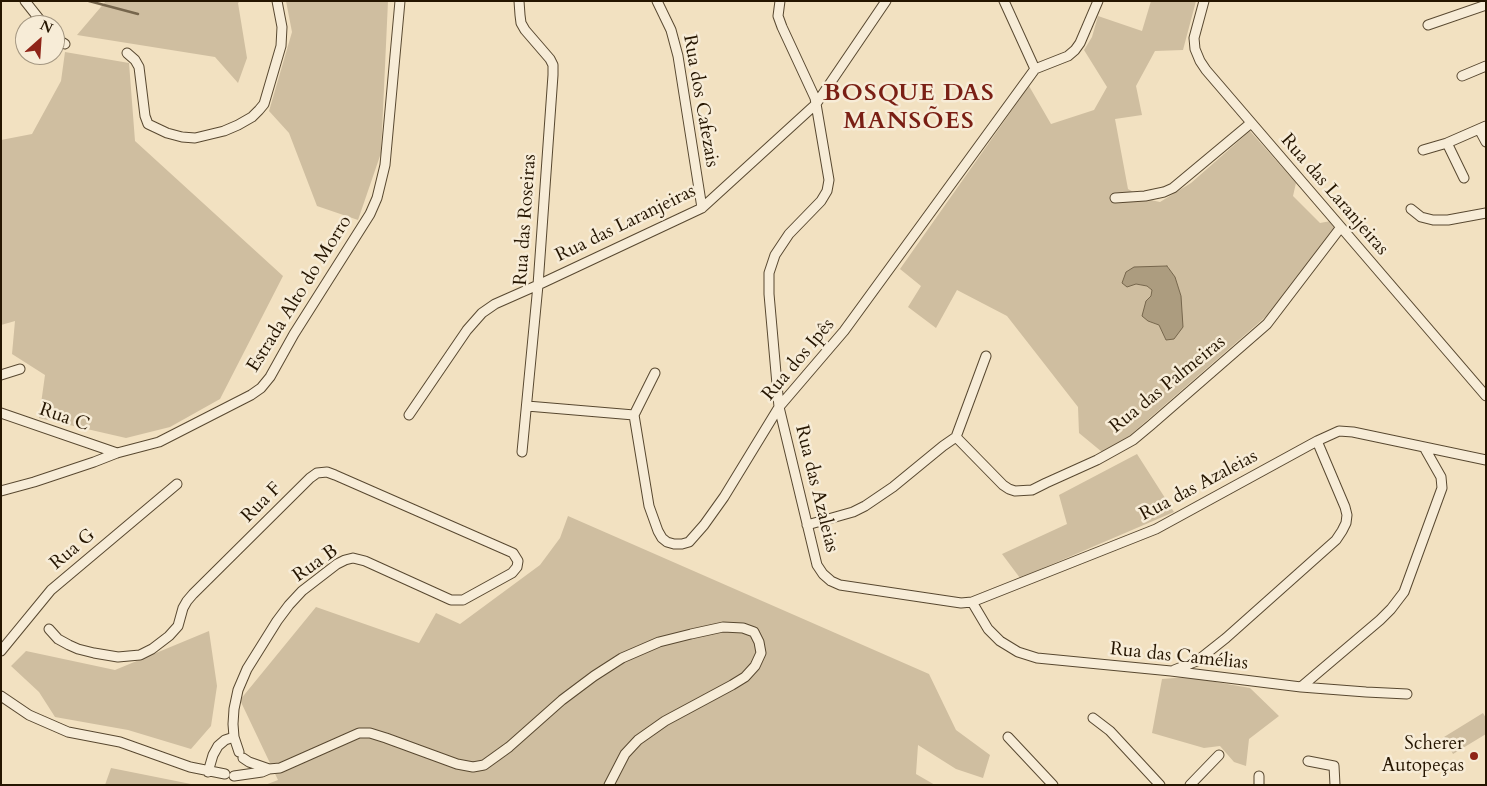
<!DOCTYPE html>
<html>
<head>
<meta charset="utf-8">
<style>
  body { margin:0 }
  #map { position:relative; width:1487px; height:786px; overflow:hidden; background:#f2e1c1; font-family:Cardo,serif }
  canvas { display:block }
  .frame { position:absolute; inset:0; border:2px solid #251500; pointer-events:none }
  .north { position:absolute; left:15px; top:15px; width:50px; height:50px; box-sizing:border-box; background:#f7ecd7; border:1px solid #a39681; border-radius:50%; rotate:26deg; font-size:14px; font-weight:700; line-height:20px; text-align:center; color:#251500 }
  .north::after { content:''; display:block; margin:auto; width:18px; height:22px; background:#8f2418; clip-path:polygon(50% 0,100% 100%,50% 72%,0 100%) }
</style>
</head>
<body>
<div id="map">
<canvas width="1487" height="786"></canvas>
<div class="frame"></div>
<div class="north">N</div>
</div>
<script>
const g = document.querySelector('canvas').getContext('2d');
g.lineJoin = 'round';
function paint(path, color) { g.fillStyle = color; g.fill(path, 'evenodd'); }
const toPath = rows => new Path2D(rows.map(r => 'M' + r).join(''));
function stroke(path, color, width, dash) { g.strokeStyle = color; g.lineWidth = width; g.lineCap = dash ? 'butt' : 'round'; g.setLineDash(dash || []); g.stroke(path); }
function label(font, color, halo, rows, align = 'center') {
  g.font = font + ' Cardo,serif'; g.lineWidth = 5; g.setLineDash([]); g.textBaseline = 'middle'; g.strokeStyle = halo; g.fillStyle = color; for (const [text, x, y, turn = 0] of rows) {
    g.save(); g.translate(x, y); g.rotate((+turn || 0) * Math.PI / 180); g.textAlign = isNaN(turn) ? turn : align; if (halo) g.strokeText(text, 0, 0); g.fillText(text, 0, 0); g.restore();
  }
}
paint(toPath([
  [106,1,240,1,238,3,247,58,238,83,215,57,77,35],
  [286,1,388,1,381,153,358,220,317,206,289,133,269,111,292,32],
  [1151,1,1196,1,1183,50,1155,51,1136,86,1142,115,1115,119,1128,189,1146,199,1160,202,1191,183,1250,131,1296,183,1293,196,1320,223,1331,221,1337,228,1270,313,1128,437,1102,452,1079,433,1078,407,1007,316,957,290,936,328,908,307,921,286,900,269,1029,86,1051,124,1094,110,1107,87,1084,50,1092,37,1098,16,1142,31],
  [1168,266,1178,287,1181,296,1181,303,1166,340,1159,325,1148,321,1146,301,1151,296,1152,290,1147,286,1136,284,1157,267],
  [65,52,129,63,135,141,283,276,220,399,170,427,126,438,39,418,45,375,12,354,15,321,1,325,1,140,32,134,61,81],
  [1137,454,1174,512,1020,578,1002,554,1067,524,1059,495],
  [568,516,929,674,956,730,990,755,983,778,956,769,918,745,916,774,935,785,265,785,278,780,240,700,316,607,419,643,436,613,460,624,540,565,560,538],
  [209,631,217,686,211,726,191,749,128,730,55,717,39,692,11,666,26,651,115,670],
  [1187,677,1250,688,1279,716,1249,739,1246,766,1234,762,1220,746,1204,748,1152,733,1162,679],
  [1483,713,1486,718,1486,734,1453,754,1444,737],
  [111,768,196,785,105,785]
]), '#cfbea0');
const water = toPath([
  [1167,266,1175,277,1181,296,1183,327,1174,339,1166,340,1159,325,1148,321,1142,316,1146,301,1151,296,1152,290,1147,286,1136,284,1127,287,1122,283,1126,272,1134,267,1167,266]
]);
paint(water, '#ac9c7f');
stroke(water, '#76664c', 1);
stroke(toPath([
  [89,1,138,14]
]), '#76664c', 2.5);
const minor = toPath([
  [25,1,44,25],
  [519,1,520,15,521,23,525,30,550,59,553,65,553,75,538,285,522,452],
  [657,1,671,30,678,56,702,208],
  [780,1,778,16,782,27,815,98,829,180,827,191,821,201,789,234,775,255,769,273,769,294,779,407,817,565,823,574,831,581,840,585,961,603,972,602,1156,529,1317,441,1339,431,1353,432,1486,460],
  [1004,1,1035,69],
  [1204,1,1194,38,1195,49,1200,61,1206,70,1486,396],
  [1428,25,1486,5],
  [55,38,65,44],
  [127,53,135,60,139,67,145,116,148,124,167,133,182,137,195,138,224,131,238,125,252,117,259,110,264,104,281,46,282,27,277,1],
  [1462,76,1486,66],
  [1479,129,1486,142],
  [1447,143,1464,178],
  [1423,150,1447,143,1486,126],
  [1115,198,1145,196,1164,192,1173,188,1251,123],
  [1411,209,1421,217,1433,220,1448,220,1486,213],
  [1,375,20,369],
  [527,406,634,415,649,506,658,531,662,538,667,542,674,544,682,544,689,542,704,525,724,497,779,407,844,331,1035,69,1068,56,1075,50,1080,43,1098,1],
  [1,413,117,453],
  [409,415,467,330,482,313,495,304,538,285,702,208,816,104,886,1],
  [634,415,655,373],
  [956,437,986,356],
  [1,491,34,482,94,462,117,453,159,442,251,395,261,388,270,377,294,334,370,214,377,198,385,165,400,1],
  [807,525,853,512,865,506,893,487,943,446,956,437,1003,485,1009,489,1015,491,1032,490,1046,483,1097,460,1133,440,1151,425,1267,324,1341,227],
  [972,602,988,629,1000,641,1018,652,1037,658,1171,671,1301,687,1366,692,1407,694],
  [49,629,58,639,69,645,78,649,94,653,118,657,140,655,152,649,169,636,178,626,183,608,187,601,193,594,310,478,317,473,327,472,335,475,513,553,518,561,517,567,512,573,463,600,451,600,365,561,353,558,345,560,337,564,302,591,289,605,277,621,247,669,238,690,234,709,233,724,234,737,239,752],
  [1,651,51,590,177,484],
  [1174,670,1197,661,1226,638,1336,540,1342,531,1346,523,1347,515,1345,507,1317,441],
  [1301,687,1380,620,1391,609,1404,592,1442,488,1441,477,1424,447],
  [1,696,29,715,68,732,120,742,190,767,225,774],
  [1093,718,1110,731,1160,785],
  [1008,737,1053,785],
  [243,758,249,762,269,769],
  [1308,761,1334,766,1335,785],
  [208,772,213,755,218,746,225,740,234,737],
  [234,776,262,772,269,769,280,768,359,733,370,733,386,738,457,764,473,767,484,765,509,747,562,700,594,676,622,658,659,642,691,634,723,627,743,628,754,632,759,642,761,653,755,666,745,677,732,685,665,721,638,740,625,754,609,785],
  [1190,785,1219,755],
  [1259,785,1259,776]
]);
stroke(minor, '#584830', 11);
stroke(minor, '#f7ecd7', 9);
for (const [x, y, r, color] of [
  [1474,756,5,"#8f2418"]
]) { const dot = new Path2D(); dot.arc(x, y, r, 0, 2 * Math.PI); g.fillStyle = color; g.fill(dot); stroke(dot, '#f7ecd7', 2); }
label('19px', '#251500', '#f7ecd7', [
  ["Rua dos Cafezais",700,101,80],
  ["Rua das Laranjeiras",1334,195,49],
  ["Rua das Roseiras",526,220,-86],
  ["Rua das Laranjeiras",626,224,-26],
  ["Estrada Alto do Morro",300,294,-58],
  ["Rua dos Ipês",799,360,-50],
  ["Rua das Palmeiras",1168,385,-39],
  ["Rua C",64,418,19],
  ["Rua das Azaleias",1199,486,-28],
  ["Rua das Azaleias",816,489,76],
  ["Rua F",262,503,-45],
  ["Rua G",73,550,-40],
  ["Rua B",316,564,-35],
  ["Rua das Camélias",1179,657,6]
]);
label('19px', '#251500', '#f7ecd7', [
  ["Scherer",1464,745],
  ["Autopeças",1464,767]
], 'right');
g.letterSpacing = '1px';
label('bold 24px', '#7a1f14', '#f7ecd7', [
  ["BOSQUE DAS",909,94],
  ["MANSÕES",909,122]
]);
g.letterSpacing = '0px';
</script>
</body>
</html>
